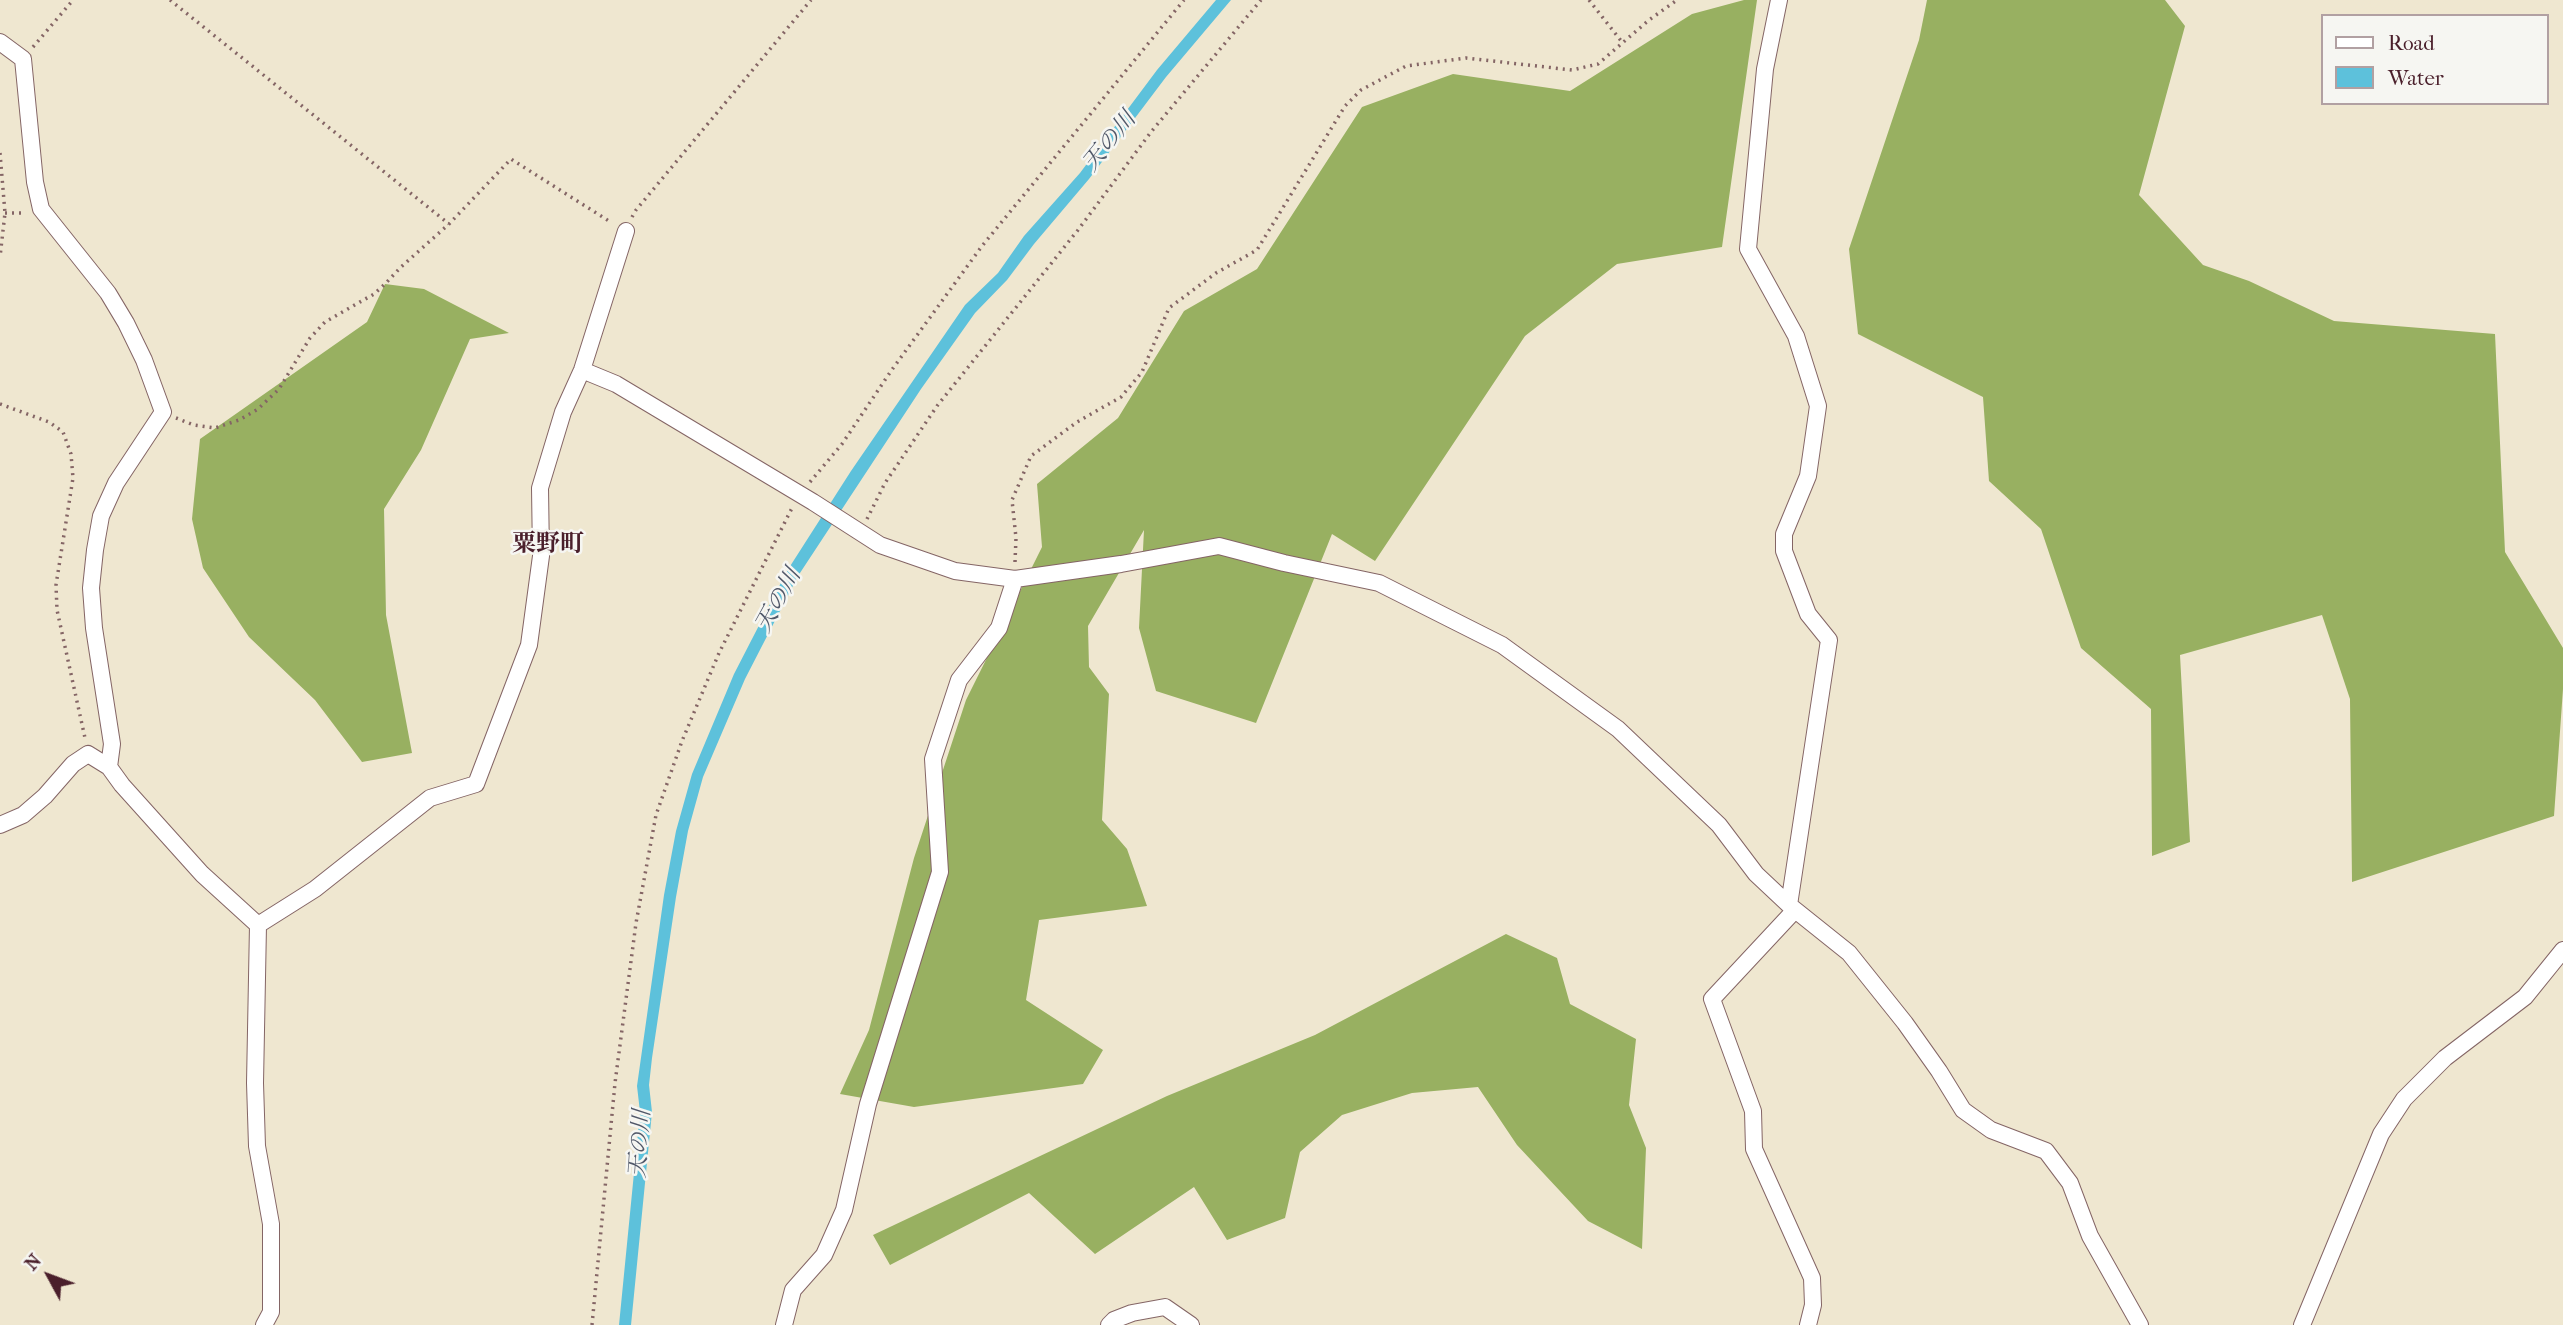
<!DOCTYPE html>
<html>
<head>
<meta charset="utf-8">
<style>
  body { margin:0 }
  #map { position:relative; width:2563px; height:1325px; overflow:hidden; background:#efe7d0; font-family:"IM FELL French Canon",serif }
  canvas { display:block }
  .legend { position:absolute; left:2321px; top:14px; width:228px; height:91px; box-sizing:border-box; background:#f6f6f2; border:2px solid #b1a0a2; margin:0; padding:9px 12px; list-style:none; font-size:21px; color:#4a1f2b }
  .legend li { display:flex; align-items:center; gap:14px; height:35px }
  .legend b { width:35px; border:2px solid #b1a0a2 }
  .north { position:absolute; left:14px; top:1241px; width:70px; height:70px; -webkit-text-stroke:5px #f6f6f2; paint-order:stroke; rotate:311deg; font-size:19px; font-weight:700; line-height:28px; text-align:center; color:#4a1f2b }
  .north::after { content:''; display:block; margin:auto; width:24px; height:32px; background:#4a1f2b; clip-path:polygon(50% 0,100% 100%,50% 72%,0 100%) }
</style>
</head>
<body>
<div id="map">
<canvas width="2563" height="1325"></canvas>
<ul class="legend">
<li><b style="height:9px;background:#fff"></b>Road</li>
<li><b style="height:19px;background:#5dc1db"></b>Water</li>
</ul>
<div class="north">N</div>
</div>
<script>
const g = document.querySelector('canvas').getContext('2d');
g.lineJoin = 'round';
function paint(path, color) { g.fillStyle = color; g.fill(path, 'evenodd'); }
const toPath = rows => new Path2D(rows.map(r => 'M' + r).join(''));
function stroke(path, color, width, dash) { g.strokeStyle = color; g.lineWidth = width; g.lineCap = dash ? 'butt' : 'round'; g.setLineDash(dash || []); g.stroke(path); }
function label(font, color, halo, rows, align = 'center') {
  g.font = font + ' "IM FELL French Canon","Noto Serif JP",serif'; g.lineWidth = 5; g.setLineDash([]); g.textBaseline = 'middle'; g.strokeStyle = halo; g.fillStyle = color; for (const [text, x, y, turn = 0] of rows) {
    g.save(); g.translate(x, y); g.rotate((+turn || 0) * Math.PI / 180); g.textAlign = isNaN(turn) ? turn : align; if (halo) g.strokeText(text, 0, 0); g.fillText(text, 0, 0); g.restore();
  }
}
paint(toPath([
  [1744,0,1757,0,1722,247,1617,264,1525,336,1375,561,1332,534,1256,723,1156,691,1139,628,1144,530,1088,626,1089,667,1109,694,1102,820,1127,849,1147,906,1039,920,1026,1000,1103,1050,1083,1084,914,1107,840,1094,869,1030,914,858,966,700,1042,547,1037,484,1118,418,1184,311,1257,269,1362,107,1453,74,1570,91,1692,14],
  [1927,0,2165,0,2185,26,2139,195,2203,265,2249,281,2334,321,2495,334,2505,552,2563,648,2563,689,2554,816,2352,882,2350,699,2322,615,2180,655,2190,842,2152,856,2151,709,2081,648,2041,529,1989,481,1983,397,1858,334,1849,249,1919,40],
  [385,284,424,289,509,333,470,339,421,450,384,509,386,615,412,753,362,762,315,700,249,637,203,568,192,519,200,439,367,322],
  [1506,934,1557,958,1570,1004,1636,1039,1629,1105,1646,1148,1642,1249,1588,1221,1517,1145,1478,1087,1412,1093,1342,1115,1300,1152,1285,1218,1227,1240,1194,1187,1095,1254,1029,1193,890,1265,873,1235,1167,1096,1315,1035]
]), '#98b061');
paint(toPath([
  [1216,0,1231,0,1166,77,1089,179,1034,244,1007,280,975,313,921,389,798,576,745,679,703,777,688,831,676,897,652,1058,649,1085,652,1112,631,1325,619,1325,640,1112,637,1086,664,895,676,831,692,774,734,674,787,571,851,471,965,305,998,273,1024,236,1080,173,1157,70]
]), '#5dc1db');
const street = toPath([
  [1779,0,1765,69,1748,249,1796,336,1818,406,1808,476,1784,534,1784,551,1808,614,1829,640,1789,905],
  [0,42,23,59,35,182,41,209,108,293,126,323,144,360,163,412,116,483,101,516,95,550,91,588,94,628,112,744,109,767],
  [582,370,616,384,813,502,880,545,955,571,1015,579,1121,564,1219,546,1284,563,1379,583,1502,645,1618,729,1719,825,1756,874,1789,905,1849,953,1905,1023,1939,1071,1963,1110,1991,1130,2046,1151,2070,1183,2090,1236,2140,1325],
  [0,825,23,815,45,796,73,764,88,754,109,767,122,785,202,874,258,925,255,1083,257,1146,271,1224,271,1312,264,1325],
  [1795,910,1712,999,1753,1111,1754,1149,1812,1278,1813,1305,1808,1325],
  [258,925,315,889,430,798,476,784,529,645,541,556,540,488,563,412,582,370,626,231],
  [784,1325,793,1290,824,1255,844,1210,868,1104,940,872,933,759,959,680,999,628,1015,579],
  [1109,1325,1114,1320,1132,1313,1165,1307,1191,1325],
  [2302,1325,2381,1134,2404,1099,2445,1058,2525,997,2563,950]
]);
stroke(street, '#846565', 18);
stroke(toPath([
  [170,0,449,224],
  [1589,0,1622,42],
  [33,47,73,0],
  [0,153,5,213,0,257],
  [5,213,25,213],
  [632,217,636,210,811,0],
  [0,404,49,422,63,432,71,454,73,478,56,585,57,610,85,738],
  [176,418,194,425,215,428,239,420,258,409,279,389,310,338,325,322,374,294,385,284,401,267,449,224,511,159,612,223],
  [810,482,842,444,891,371,982,246,1184,0],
  [867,519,885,483,937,406,1078,230,1151,132,1261,0],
  [1015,562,1016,538,1012,500,1031,456,1077,422,1121,397,1142,372,1169,308,1216,273,1257,250,1345,106,1361,90,1406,66,1466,58,1572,70,1598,64,1649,20,1677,0],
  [592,1325,615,1083,636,923,656,815,682,741,719,653,792,508]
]), '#846565', 3.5, [2, 5]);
stroke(street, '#fff', 16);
label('italic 23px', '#515869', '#f6f6f2', [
  ["天の川",1110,142,-51],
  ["天の川",779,601,-61],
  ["天の川",641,1144,-86]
]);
label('bold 24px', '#4a1f2b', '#f6f6f2', [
  ["粟野町",548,545]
]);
</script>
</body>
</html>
